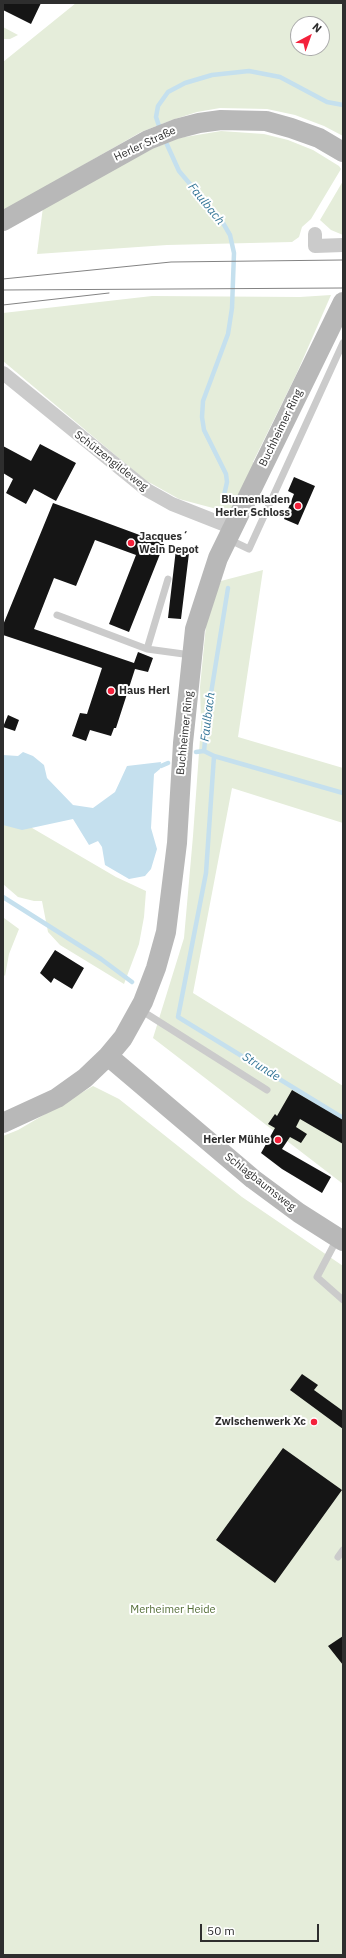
<!DOCTYPE html>
<html>
<head>
<meta charset="utf-8">
<style>
  body { margin:0 }
  #map { position:relative; width:346px; height:1958px; overflow:hidden; background:#fff; font-family:"IBM Plex Sans",sans-serif }
  canvas { display:block }
  .frame { position:absolute; inset:0; border:4px solid #2e2e2e; pointer-events:none }
  .north { position:absolute; left:290px; top:16px; width:40px; height:40px; box-sizing:border-box; background:#fff; border:1px solid #ababab; border-radius:50%; rotate:41deg; font-size:11px; font-weight:700; line-height:16px; text-align:center; color:#2e2e2e }
  .north::after { content:''; display:block; margin:auto; width:14px; height:18px; background:#f4213b; clip-path:polygon(50% 0,100% 100%,50% 72%,0 100%) }
  .scale { position:absolute; left:200px; top:1924px; width:119px; height:18px; box-sizing:border-box; border:2px solid #2e2e2e; border-top:0; padding-left:5px; font-size:12px; line-height:14px; white-space:nowrap; color:#2e2e2e; -webkit-text-stroke:3px #fff; paint-order:stroke }
</style>
</head>
<body>
<div id="map">
<canvas width="346" height="1958"></canvas>
<div class="frame"></div>
<div class="north">N</div>
<div class="scale">50 m</div>
</div>
<script>
const g = document.querySelector('canvas').getContext('2d');
g.lineJoin = 'round';
function paint(path, color) { g.fillStyle = color; g.fill(path, 'evenodd'); }
const toPath = rows => new Path2D(rows.map(r => 'M' + r).join(''));
function stroke(path, color, width, dash) { g.strokeStyle = color; g.lineWidth = width; g.lineCap = dash ? 'butt' : 'round'; g.setLineDash(dash || []); g.stroke(path); }
function label(font, color, halo, rows, align = 'center') {
  g.font = font + ' "IBM Plex Sans",sans-serif'; g.lineWidth = 4; g.setLineDash([]); g.textBaseline = 'middle'; g.strokeStyle = halo; g.fillStyle = color; for (const [text, x, y, turn = 0] of rows) {
    g.save(); g.translate(x, y); g.rotate((+turn || 0) * Math.PI / 180); g.textAlign = isNaN(turn) ? turn : align; if (halo) g.strokeText(text, 0, 0); g.fillText(text, 0, 0); g.restore();
  }
}
paint(toPath([
  [76,3,343,3,343,136,324,126,295,115,267,109,220,108,197,112,172,120,141,132,3,211,3,62],
  [298,24,322,24,322,48,298,48],
  [3,27,18,35,10,39,3,39],
  [221,131,264,134,288,140,313,150,339,166,341,169,311,219,302,227,299,237,292,242,167,245,37,254,43,207,152,149,179,138],
  [343,181,343,235,331,230,320,220],
  [331,295,296,375,253,462,255,464,231,511,228,512,179,499,145,480,3,361,3,313,152,296,300,297],
  [263,570,238,737,343,768,343,823,232,788,193,993,343,1086,343,1184,153,1038,184,938,193,836,201,725,200,687,207,615,221,581],
  [3,811,116,877,146,891,144,917,139,944,124,984,60,945,48,932,42,901,34,901,18,897,3,884],
  [3,910,4,918,19,929,9,954,5,976,3,974],
  [93,1086,119,1099,242,1197,343,1266,343,1955,3,1955,3,1136,18,1130]
]), '#e5edda');
paint(toPath([
  [23,752,33,756,44,765,47,778,73,805,93,808,115,792,127,766,161,762,160,769,154,774,151,828,157,849,151,869,145,876,129,879,105,865,102,847,98,841,89,845,73,819,22,830,3,825,3,755,18,756]
]), '#c5e0ee');
stroke(toPath([
  [160,129,156,117,158,106,168,92,185,83,212,75,249,71,280,77,327,102,343,105],
  [164,138,179,171,223,223,230,235,234,253,232,308,228,334,203,401,202,417,204,430,226,474,227,482,223,500],
  [228,588,208,712,204,751,214,756,343,793],
  [196,752,204,751],
  [214,756,206,873,178,1017,343,1118],
  [161,766,168,763],
  [3,897,101,959,132,982]
]), '#c5e0ee', 4.5);
paint(toPath([
  [3,3,41,3,31,24,3,10],
  [40,444,76,463,56,501,34,489,26,504,6,493,13,479,3,473,3,446,31,461],
  [294,477,315,486,298,525,284,519,294,494,288,491],
  [53,503,164,544,129,632,109,624,136,555,95,540,76,586,54,578,34,629,134,663,138,652,153,658,148,672,135,669,116,728,114,728,111,736,90,730,86,741,72,736,80,713,87,714,102,668,3,635,3,625],
  [176,549,189,553,181,619,168,618],
  [8,715,19,720,15,731,3,727],
  [55,950,84,968,72,989,54,978,51,983,40,973],
  [292,1090,343,1120,343,1144,300,1119,296,1127,307,1134,301,1143,290,1137,282,1149,331,1177,322,1193,282,1169,261,1153,275,1128,268,1124,275,1114,277,1116],
  [302,1374,318,1385,314,1390,343,1411,343,1429,290,1390],
  [283,1448,342,1490,275,1583,216,1540],
  [343,1636,343,1665,328,1646]
]), '#151515');
stroke(toPath([
  [228,539,249,549,343,343],
  [168,579,147,649,191,655],
  [57,615,147,649],
  [139,1009,267,1090],
  [337,1239,317,1277,343,1300],
  [338,1557,343,1550]
]), '#cbcbcb', 7);
stroke(toPath([
  [315,234,315,246,343,245],
  [3,373,147,490,172,504,233,528]
]), '#cbcbcb', 14);
stroke(toPath([
  [3,221,148,140,176,129,199,123,221,120,266,121,291,128,319,138,343,152],
  [108,1056,253,1179,299,1213,343,1241],
  [3,1123,57,1098,85,1078,108,1056,123,1038,143,1002,156,968,166,932,177,843,183,743,195,629,218,558,343,302]
]), '#b8b8b8', 20);
stroke(toPath([
  [3,279,171,262,343,260],
  [3,290,343,288],
  [3,305,109,293]
]), '#838383', 1);
for (const [x, y, r, color] of [
  [298,506,4,"#f4213b"],
  [131,543,4,"#f4213b"],
  [111,691,4,"#f4213b"],
  [278,1140,4,"#f4213b"],
  [314,1422,4,"#f4213b"]
]) { const dot = new Path2D(); dot.arc(x, y, r, 0, 2 * Math.PI); g.fillStyle = color; g.fill(dot); stroke(dot, '#fff', 1.5); }
label('11px', '#2e2e2e', '#fff', [
  ["Herler Straße",145,144,-25],
  ["Buchheimer Ring",281,428,-64],
  ["Schützengildeweg",111,461,38],
  ["Buchheimer Ring",185,733,-84],
  ["Schlagbaumsweg",260,1182,38]
]);
label('bold 11px', '#2e2e2e', '#fff', [
  ["Blumenladen",290,500],
  ["Herler Schloss",290,513],
  ["Jacques´",139,537,"left"],
  ["Wein Depot",139,550,"left"],
  ["Haus Herl",119,691,"left"],
  ["Herler Mühle",270,1140],
  ["Zwischenwerk Xc",306,1422]
], 'right');
label('11px', '#536d37', '#fff', [
  ["Merheimer Heide",173,1610]
]);
label('italic 12px', '#357697', '#fff', [
  ["Faulbach",206,204,51],
  ["Faulbach",208,717,-83],
  ["Strunde",261,1067,32]
]);
</script>
</body>
</html>
